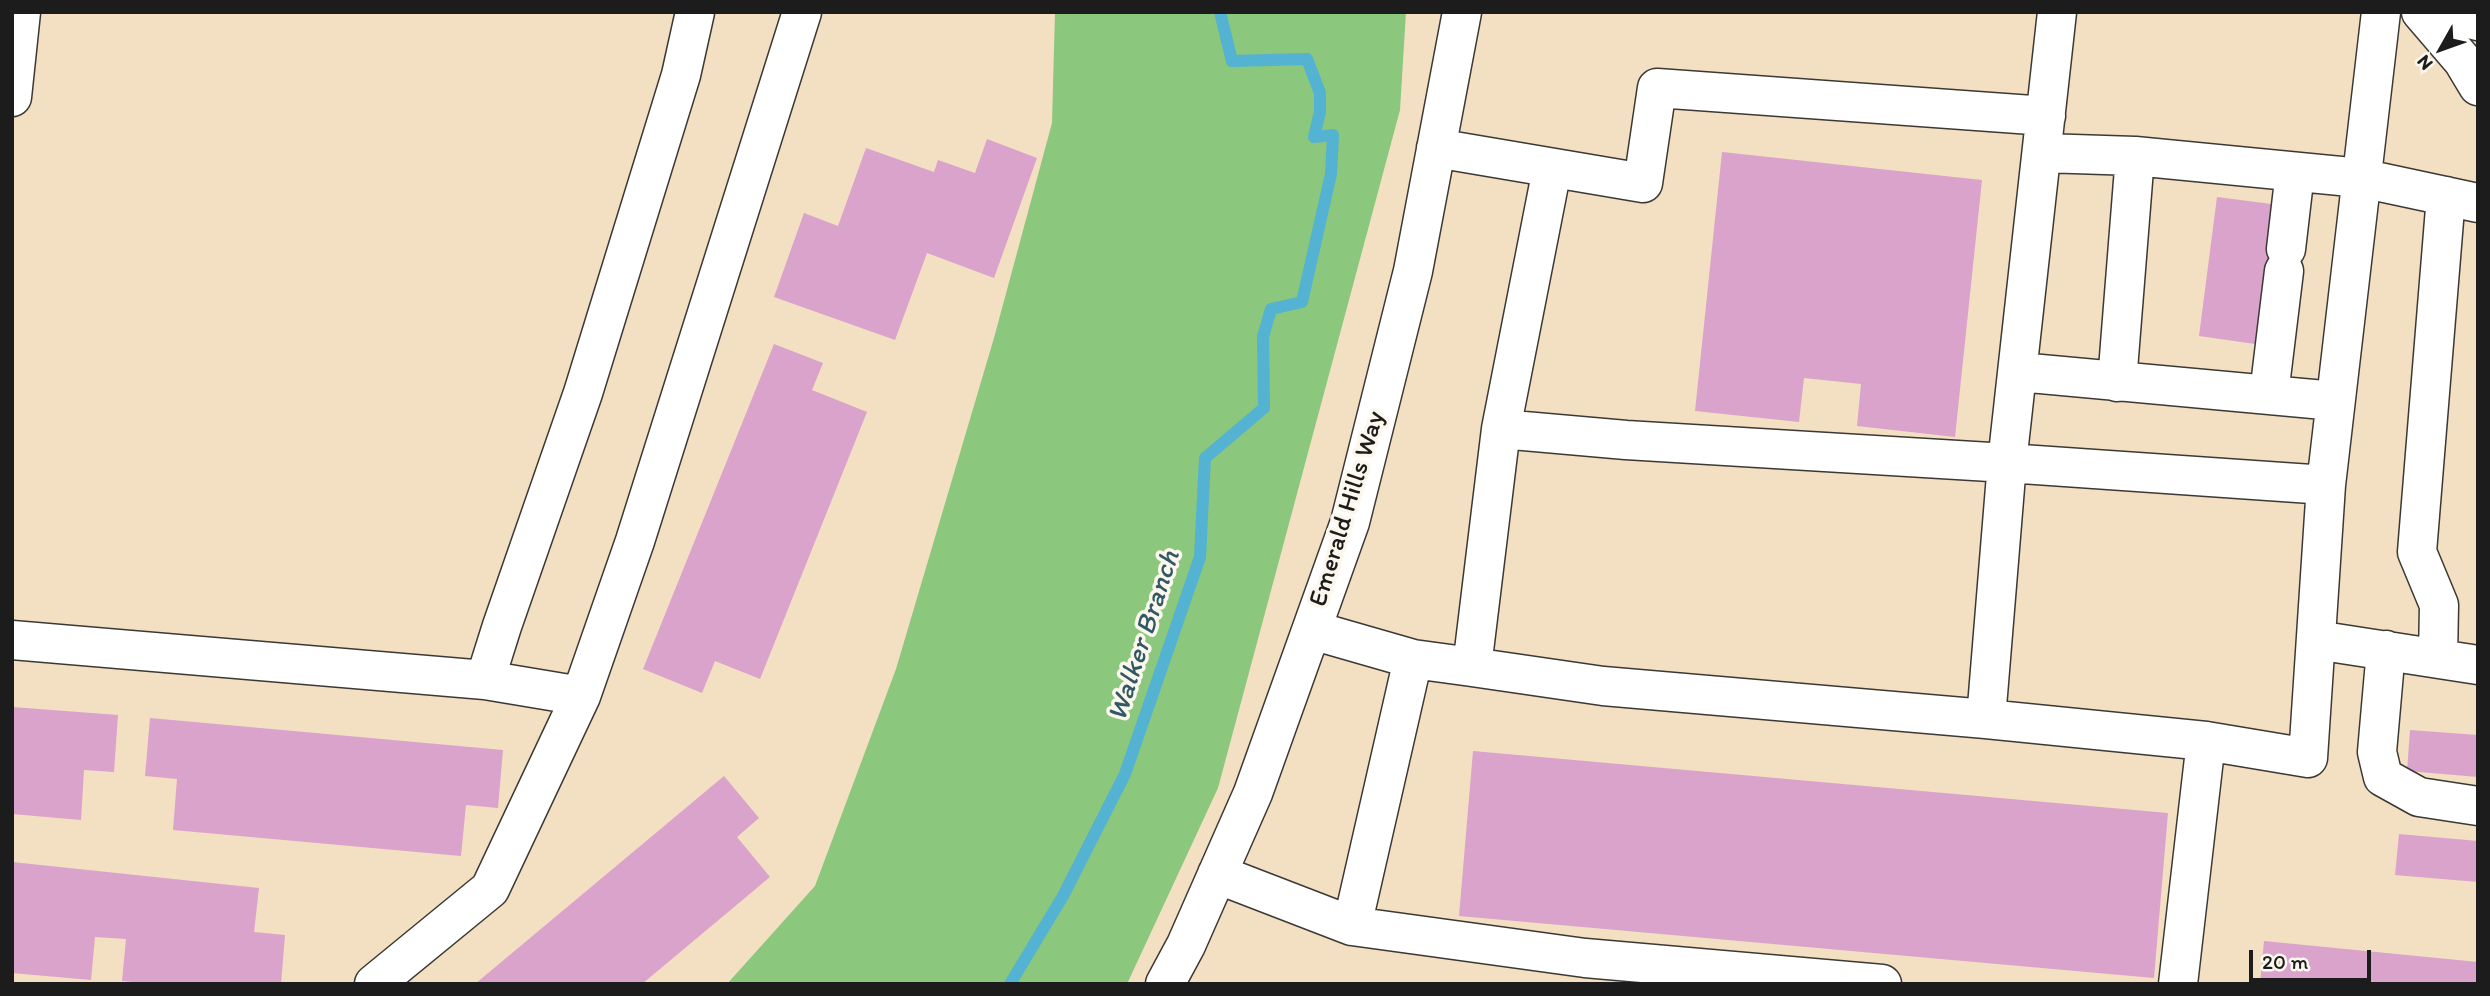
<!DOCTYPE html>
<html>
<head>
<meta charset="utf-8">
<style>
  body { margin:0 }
  #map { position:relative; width:2490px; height:996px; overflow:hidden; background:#f3dfc2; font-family:Itim,sans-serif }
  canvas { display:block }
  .frame { position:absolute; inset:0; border:14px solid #1c1c1c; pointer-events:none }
  .north { position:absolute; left:2406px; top:14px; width:70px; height:70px; -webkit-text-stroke:5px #fbf7ec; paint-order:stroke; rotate:230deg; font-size:19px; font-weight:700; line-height:28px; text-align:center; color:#1c1c1c }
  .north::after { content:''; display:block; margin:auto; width:24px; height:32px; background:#1c1c1c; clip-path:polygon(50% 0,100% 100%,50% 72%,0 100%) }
  .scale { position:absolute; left:2249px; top:950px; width:122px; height:32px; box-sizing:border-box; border:4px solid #1c1c1c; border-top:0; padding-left:9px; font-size:21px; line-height:24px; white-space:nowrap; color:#1c1c1c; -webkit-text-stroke:5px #fbf7ec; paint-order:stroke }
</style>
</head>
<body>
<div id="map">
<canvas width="2490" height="996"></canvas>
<div class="frame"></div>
<div class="north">N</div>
<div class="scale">20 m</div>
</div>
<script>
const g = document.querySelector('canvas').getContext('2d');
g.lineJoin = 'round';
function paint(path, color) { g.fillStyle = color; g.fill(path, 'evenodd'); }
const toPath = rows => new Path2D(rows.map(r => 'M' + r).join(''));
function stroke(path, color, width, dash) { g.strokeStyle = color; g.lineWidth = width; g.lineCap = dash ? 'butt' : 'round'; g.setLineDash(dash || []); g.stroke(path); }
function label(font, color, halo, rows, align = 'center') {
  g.font = font + ' Itim,sans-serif'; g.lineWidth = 7; g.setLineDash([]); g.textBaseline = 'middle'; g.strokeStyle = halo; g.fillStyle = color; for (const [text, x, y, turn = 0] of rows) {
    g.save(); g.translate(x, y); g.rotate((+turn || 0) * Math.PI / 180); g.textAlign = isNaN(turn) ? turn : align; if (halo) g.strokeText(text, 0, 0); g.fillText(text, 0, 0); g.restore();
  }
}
paint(toPath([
  [1055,12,1406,12,1400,110,1218,788,1127,984,727,984,815,886,896,669,994,338,1052,123]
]), '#8bc77c');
stroke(toPath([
  [1010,984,1063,896,1125,774,1200,557,1205,458,1264,408,1263,337,1271,309,1302,302,1331,174,1333,135,1314,137,1320,112,1320,93,1307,59,1232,61,1220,12]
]), '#54b2d2', 12);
paint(toPath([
  [987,139,1037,158,994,278,927,253,895,340,774,297,804,213,838,226,866,148,934,172,938,160,975,173],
  [1722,152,1982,180,1955,437,1857,426,1861,384,1804,378,1799,422,1695,411],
  [2217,197,2287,206,2269,346,2199,336],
  [774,344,823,363,812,390,867,412,760,679,715,661,702,693,643,669],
  [12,707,118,715,114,772,84,770,81,820,12,814],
  [150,718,503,750,498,808,466,805,461,856,173,830,177,779,145,776],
  [2410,730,2478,735,2478,777,2407,771],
  [1473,751,2168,813,2154,978,1459,916],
  [724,776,759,818,737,837,770,877,642,984,475,984],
  [2399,834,2478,841,2478,882,2395,875],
  [12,862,259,888,254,932,285,935,281,984,154,984,122,981,126,939,95,937,91,980,12,973],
  [2264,941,2478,962,2478,984,2260,984]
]), '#daa3cc');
const minor = toPath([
  [2057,12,2007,463,1986,719,2206,741,2308,758,2326,485,2381,12],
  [2421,12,2463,61,2478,86],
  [12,97,21,12],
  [1436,148,1643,183,1657,88,2046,116],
  [2043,153,2135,156,2361,178,2478,203],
  [2286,249,2295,172],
  [2019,372,2335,401],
  [2117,382,2135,156],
  [2269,394,2284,271],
  [1501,429,1552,169],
  [1312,630,1413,659,1472,667,1501,429,1626,440,2007,463,2326,485],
  [12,640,485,680,581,696],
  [2316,640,2478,665],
  [2386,650,2377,752,2383,777,2419,797,2478,806],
  [2438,658,2439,605,2417,552,2446,196],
  [1472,667,1603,686,1986,719],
  [485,680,502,626,583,393,681,75,695,12],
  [1217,874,1352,926,1413,659],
  [1352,926,1585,958,1882,984],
  [374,984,490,889,581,696,635,541,802,12],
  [1165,984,1186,945,1253,793,1350,522,1413,271,1462,12],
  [2178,984,2206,741]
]);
const major = toPath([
  [2442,12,2478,21]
]);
stroke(minor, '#3c3935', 41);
stroke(major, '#3c3935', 41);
stroke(minor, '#fff', 38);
stroke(major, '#fff', 38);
label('26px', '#1c1c1c', '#fbf7ec', [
  ["Emerald Hills Way",1348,509,-73]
]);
label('italic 28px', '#325865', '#fbf7ec', [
  ["Walker Branch",1145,636,-72]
]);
</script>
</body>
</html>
